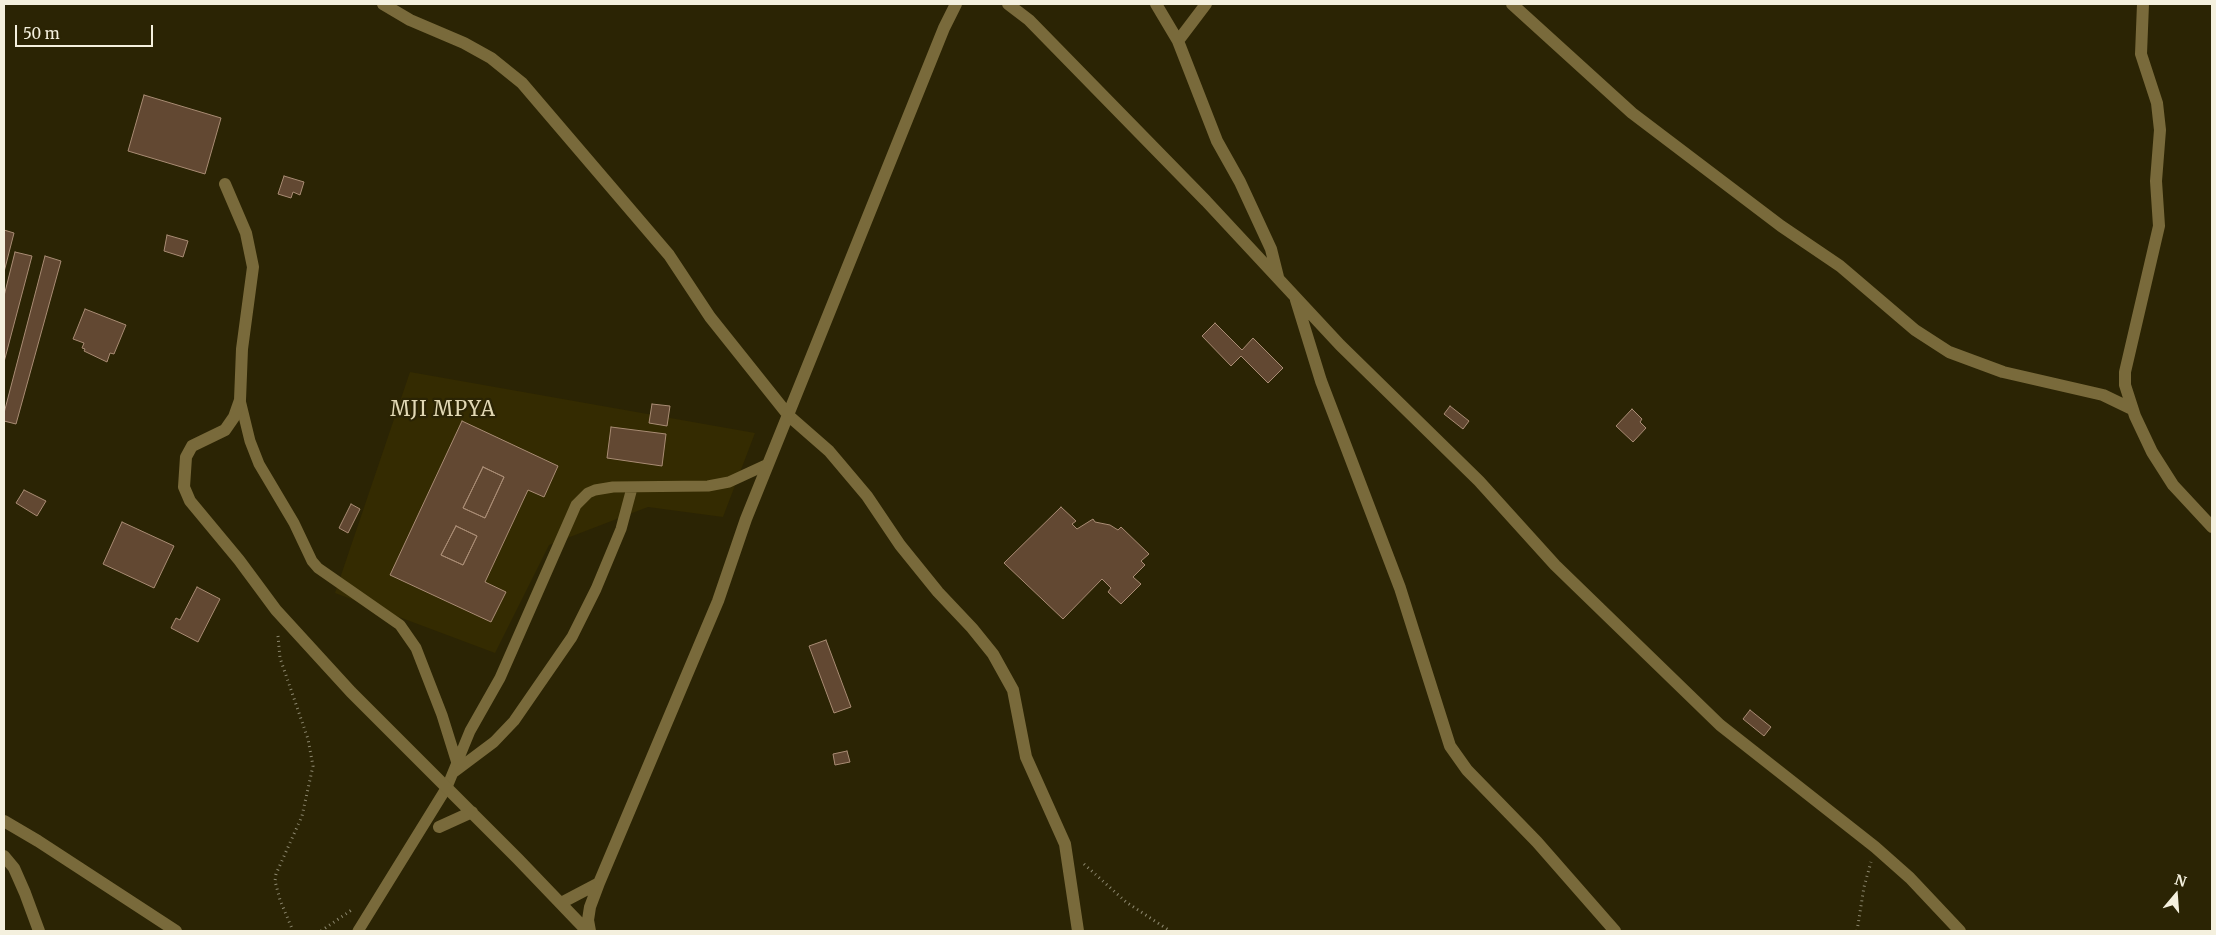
<!DOCTYPE html>
<html>
<head>
<meta charset="utf-8">
<style>
  body { margin:0 }
  #map { position:relative; width:2216px; height:935px; overflow:hidden; background:#2b2404; font-family:Merriweather,serif }
  canvas { display:block }
  .frame { position:absolute; inset:0; border:5px solid #f4f0de; pointer-events:none }
  .north { position:absolute; left:2151px; top:870px; width:50px; height:50px; -webkit-text-stroke:4px #2b2404; paint-order:stroke; rotate:18deg; font-size:14px; font-weight:700; line-height:20px; text-align:center; color:#f4f0de }
  .north::after { content:''; display:block; margin:auto; width:18px; height:22px; background:#f4f0de; clip-path:polygon(50% 0,100% 100%,50% 72%,0 100%) }
  .scale { position:absolute; left:15px; top:25px; width:138px; height:22px; box-sizing:border-box; border:2px solid #f4f0de; border-top:0; padding-left:6px; font-size:15px; line-height:18px; white-space:nowrap; color:#f4f0de; -webkit-text-stroke:4px #2b2404; paint-order:stroke }
</style>
</head>
<body>
<div id="map">
<canvas width="2216" height="935"></canvas>
<div class="frame"></div>
<div class="north">N</div>
<div class="scale">50 m</div>
</div>
<script>
const g = document.querySelector('canvas').getContext('2d');
g.lineJoin = 'round';
function paint(path, color) { g.fillStyle = color; g.fill(path, 'evenodd'); }
const toPath = rows => new Path2D(rows.map(r => 'M' + r).join(''));
function stroke(path, color, width, dash) { g.strokeStyle = color; g.lineWidth = width; g.lineCap = dash ? 'butt' : 'round'; g.setLineDash(dash || []); g.stroke(path); }
function label(font, color, halo, rows, align = 'center') {
  g.font = font + ' Merriweather,serif'; g.lineWidth = 4.5; g.setLineDash([]); g.textBaseline = 'middle'; g.strokeStyle = halo; g.fillStyle = color; for (const [text, x, y, turn = 0] of rows) {
    g.save(); g.translate(x, y); g.rotate((+turn || 0) * Math.PI / 180); g.textAlign = isNaN(turn) ? turn : align; if (halo) g.strokeText(text, 0, 0); g.fillText(text, 0, 0); g.restore();
  }
}
paint(toPath([
  [410,372,755,433,723,517,648,507,549,545,495,653,335,593]
]), '#342b01');
const building = toPath([
  [144,95,221,118,205,174,128,151,144,95],
  [284,176,304,182,300,195,293,192,291,198,278,194,284,176],
  [4,230,14,233,4,272,4,230],
  [167,235,188,241,183,257,164,251,167,235],
  [15,252,32,256,4,362,4,296,15,252],
  [45,256,61,261,16,424,4,421,4,413,45,256],
  [85,309,126,325,114,354,110,353,107,362,84,351,85,349,82,348,84,343,73,339,85,309],
  [1215,323,1242,350,1253,338,1283,368,1268,383,1241,356,1231,366,1202,336,1215,323],
  [652,404,670,406,667,426,649,423,652,404],
  [1450,406,1469,421,1463,429,1444,414,1450,406],
  [1632,409,1642,419,1640,422,1646,428,1633,442,1616,426,1632,409],
  [462,421,558,466,544,497,528,490,485,582,506,592,491,622,390,575,462,421],
  [483,467,504,477,485,518,463,508,483,467],
  [456,526,477,536,463,565,441,555,456,526],
  [611,427,666,434,662,466,607,458,611,427],
  [483,467,504,477,485,518,463,508,483,467],
  [24,490,46,501,37,516,16,503,24,490],
  [351,504,360,509,348,533,339,528,351,504],
  [1061,507,1076,521,1072,524,1077,529,1093,519,1095,522,1110,525,1118,530,1121,527,1149,554,1141,561,1145,565,1133,577,1141,584,1121,604,1108,592,1111,588,1102,579,1063,619,1004,563,1061,507],
  [122,522,174,546,154,588,103,564,122,522],
  [456,526,477,536,463,565,441,555,456,526],
  [197,587,220,599,198,642,171,628,176,618,180,620,197,587],
  [826,640,851,707,834,713,809,646,826,640],
  [1750,710,1771,727,1764,736,1743,719,1750,710],
  [847,751,850,762,835,765,833,754,847,751]
]);
paint(building, '#624832');
stroke(building, '#a98c74', 1);
stroke(toPath([
  [278,636,280,658,308,739,313,766,302,816,276,874,275,881,280,900,293,931],
  [1084,864,1126,902,1170,931],
  [321,931,353,909],
  [1857,931,1864,887,1871,862]
]), '#8c876e', 3, [1, 4]);
stroke(toPath([
  [240,400,250,441,259,464,294,523,312,561,318,568,400,625,416,648,442,715,457,763],
  [454,772,494,742,514,721,572,637,596,589,621,529,632,488],
  [358,931,447,787,470,731,500,678,576,505,588,493,595,490,613,487,708,486,729,482,768,464]
]), '#796a3b', 11);
stroke(toPath([
  [383,4,410,20,464,43,491,58,522,83,669,255,710,317,789,416,829,451,867,496,900,545,938,592,972,628,993,654,1013,690,1026,757,1065,844,1078,931],
  [1008,4,1029,20,1206,201,1340,345,1479,481,1555,565,1720,725,1875,847,1910,878,1960,931],
  [1156,4,1178,41,1217,141,1240,182,1271,249,1278,277],
  [1512,4,1632,113,1781,226,1840,266,1915,330,1949,352,2003,372,2103,395,2132,409],
  [2143,4,2141,54,2157,103,2160,130,2156,181,2159,226,2125,372,2125,385,2135,416,2152,452,2173,485,2212,527],
  [1178,41,1206,4],
  [225,184,246,233,253,267,242,349,240,400,234,417,225,430,192,446,186,457,184,487,190,501,239,560,276,610,351,692,518,859,587,931],
  [1296,300,1321,381,1400,588,1450,746,1467,770,1537,842,1615,931],
  [4,821,38,841,176,931],
  [439,827,472,812],
  [4,856,14,868,25,893,39,931],
  [561,903,599,883],
  [590,931,588,920,590,907,599,883,718,601,746,519,944,28,956,4]
]), '#796a3b', 12);
g.letterSpacing = '1px';
label('20px', '#e1d8b4', '#2b2404', [
  ["MJI MPYA",443,410]
]);
g.letterSpacing = '0px';
</script>
</body>
</html>
